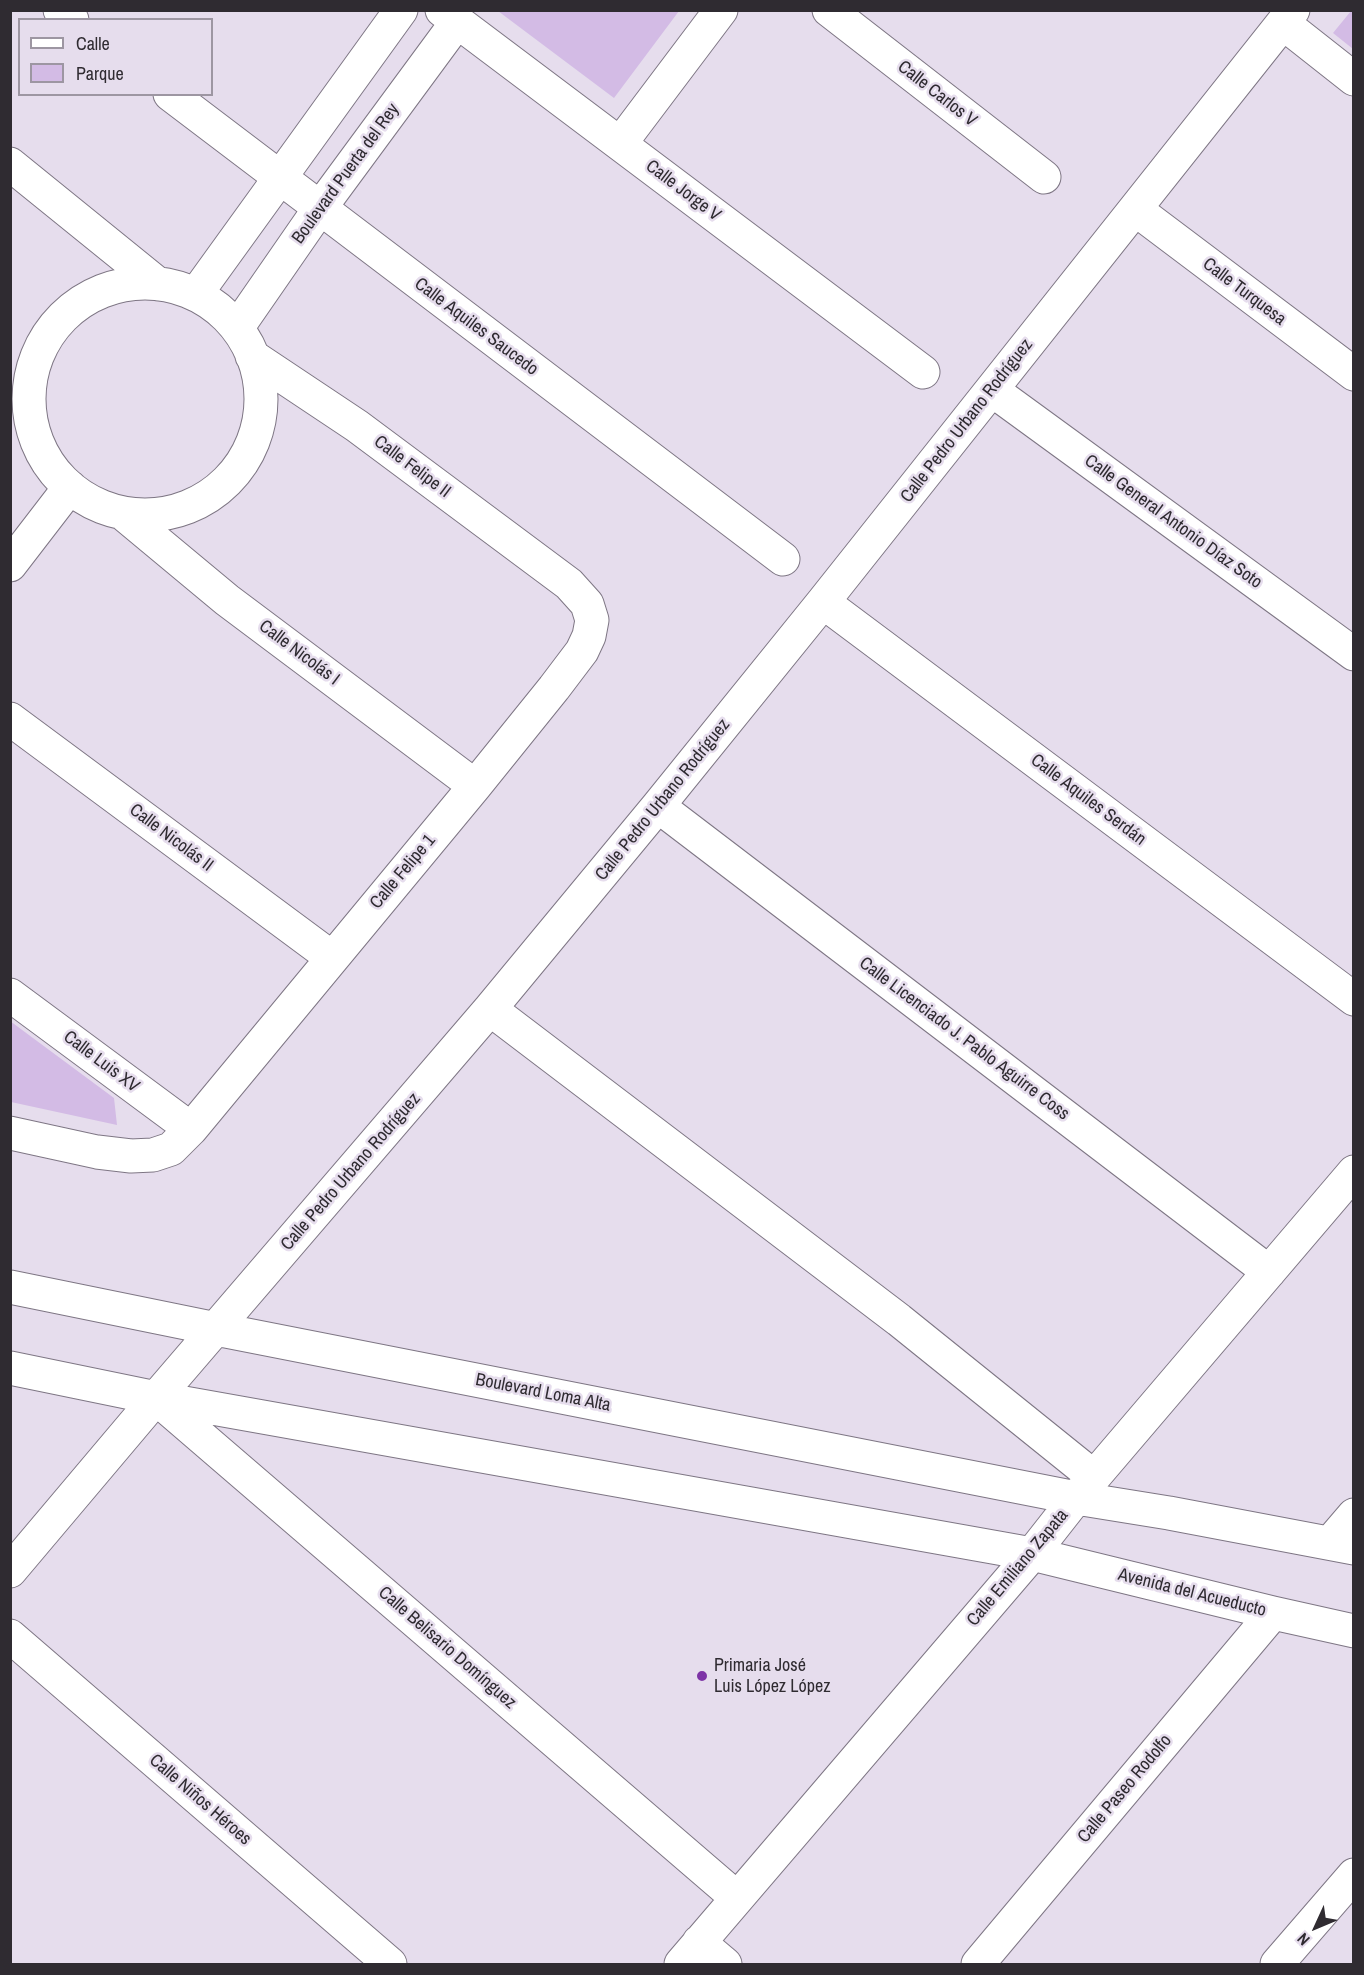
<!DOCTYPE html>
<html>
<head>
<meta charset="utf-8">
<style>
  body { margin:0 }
  #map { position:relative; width:1364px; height:1975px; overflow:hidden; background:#e6dded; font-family:"Archivo Narrow",sans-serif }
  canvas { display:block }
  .frame { position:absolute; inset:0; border:12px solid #2f2b31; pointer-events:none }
  .legend { position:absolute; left:18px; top:18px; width:195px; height:78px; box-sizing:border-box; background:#e6dded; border:2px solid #9d96a2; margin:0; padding:8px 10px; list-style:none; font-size:18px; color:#2f2b31 }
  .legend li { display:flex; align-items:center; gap:12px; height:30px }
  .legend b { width:30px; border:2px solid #9d96a2 }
  .north { position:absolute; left:1286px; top:1897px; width:60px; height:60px; -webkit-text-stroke:4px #e6dded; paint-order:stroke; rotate:226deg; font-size:16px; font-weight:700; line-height:24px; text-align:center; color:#2f2b31 }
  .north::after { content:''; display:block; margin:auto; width:21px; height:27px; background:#2f2b31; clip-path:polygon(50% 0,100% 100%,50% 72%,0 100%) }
</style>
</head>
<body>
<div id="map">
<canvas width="1364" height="1975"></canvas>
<div class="frame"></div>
<ul class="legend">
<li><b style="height:8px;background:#fff"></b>Calle</li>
<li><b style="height:16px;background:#d3bbe5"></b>Parque</li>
</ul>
<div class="north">N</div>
</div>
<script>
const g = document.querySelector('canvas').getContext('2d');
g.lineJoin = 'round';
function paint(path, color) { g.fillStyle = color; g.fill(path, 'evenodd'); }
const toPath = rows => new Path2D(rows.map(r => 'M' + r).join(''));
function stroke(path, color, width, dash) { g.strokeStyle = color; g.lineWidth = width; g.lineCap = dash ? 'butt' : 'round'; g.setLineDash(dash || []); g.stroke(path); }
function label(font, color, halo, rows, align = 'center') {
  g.font = font + ' "Archivo Narrow",sans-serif'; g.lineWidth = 5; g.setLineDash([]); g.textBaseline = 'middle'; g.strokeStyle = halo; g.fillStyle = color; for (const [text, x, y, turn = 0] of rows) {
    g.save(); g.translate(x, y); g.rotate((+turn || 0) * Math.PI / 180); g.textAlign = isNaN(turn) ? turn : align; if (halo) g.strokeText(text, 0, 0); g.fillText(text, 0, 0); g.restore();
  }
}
paint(toPath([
  [498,11,679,11,614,98],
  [1351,11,1353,11,1353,49,1333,33],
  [10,1021,114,1098,117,1125,11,1102]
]), '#d3bbe5');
const minor = toPath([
  [60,10,72,20],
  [442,10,923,372],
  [829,10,1044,177],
  [1283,23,1354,79],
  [170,94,783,559],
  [620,144,721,10],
  [10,164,158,284],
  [1135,209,1354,374],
  '29 399a116 116 0 1 1 232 0a116 116 0 1 1-232 0Z',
  [196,294,401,10],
  [237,328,320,208,457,22],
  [992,390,1354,654],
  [126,516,227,600,475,786],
  [10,565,70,487],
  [823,602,1354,999],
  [10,719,331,957],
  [658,806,1269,1272],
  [10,995,191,1129],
  [490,1009,899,1320,1094,1477],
  [10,1133,97,1152,131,1156,153,1155,171,1149,191,1129,475,786,554,688,582,651,589,636,592,620,587,604,569,584,357,426,252,356],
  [10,1287,216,1329,1076,1498,1169,1513,1354,1548],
  [10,1368,156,1398,1032,1554,1273,1613,1354,1631],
  [157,1399,737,1898],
  [1330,1543,1354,1515],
  [10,1571,156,1398,490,1009,658,806,823,602,1293,10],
  [10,1636,390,1964],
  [699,1942,725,1964],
  [681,1964,1032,1554,1076,1498,1354,1172],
  [978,1964,1273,1613],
  [1277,1964,1354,1875]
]);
stroke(minor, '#7e7684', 35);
stroke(minor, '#fff', 33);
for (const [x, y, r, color] of [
  [702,1676,6,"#7d33a6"]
]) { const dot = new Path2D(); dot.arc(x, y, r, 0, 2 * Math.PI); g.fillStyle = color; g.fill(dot); stroke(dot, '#e6dded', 2); }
label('18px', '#2f2b31', '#e6dded', [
  ["Calle Carlos V",937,94,38],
  ["Boulevard Puerta del Rey",346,174,-54],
  ["Calle Jorge V",683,191,37],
  ["Calle Turquesa",1244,292,37],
  ["Calle Aquiles Saucedo",476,327,37],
  ["Calle Pedro Urbano Rodríguez",967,421,-52],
  ["Calle Felipe II",412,467,37],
  ["Calle General Antonio Díaz Soto",1173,522,36],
  ["Calle Nicolás I",299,653,37],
  ["Calle Pedro Urbano Rodríguez",663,800,-51],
  ["Calle Aquiles Serdán",1088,800,37],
  ["Calle Nicolás II",171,838,37],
  ["Calle Felipe 1",403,872,-50],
  ["Calle Licenciado J. Pablo Aguirre Coss",964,1039,37],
  ["Calle Luis XV",101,1062,37],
  ["Calle Pedro Urbano Rodríguez",351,1172,-49],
  ["Boulevard Loma Alta",543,1393,11],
  ["Calle Emiliano Zapata",1018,1568,-50],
  ["Avenida del Acueducto",1192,1593,14],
  ["Calle Belisario Domínguez",447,1648,41],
  ["Calle Paseo Rodolfo",1125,1789,-50],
  ["Calle Niños Héroes",200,1800,41]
]);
label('18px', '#2f2b31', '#e6dded', [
  ["Primaria José",714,1666],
  ["Luis López López",714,1687]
], 'left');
</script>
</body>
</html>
